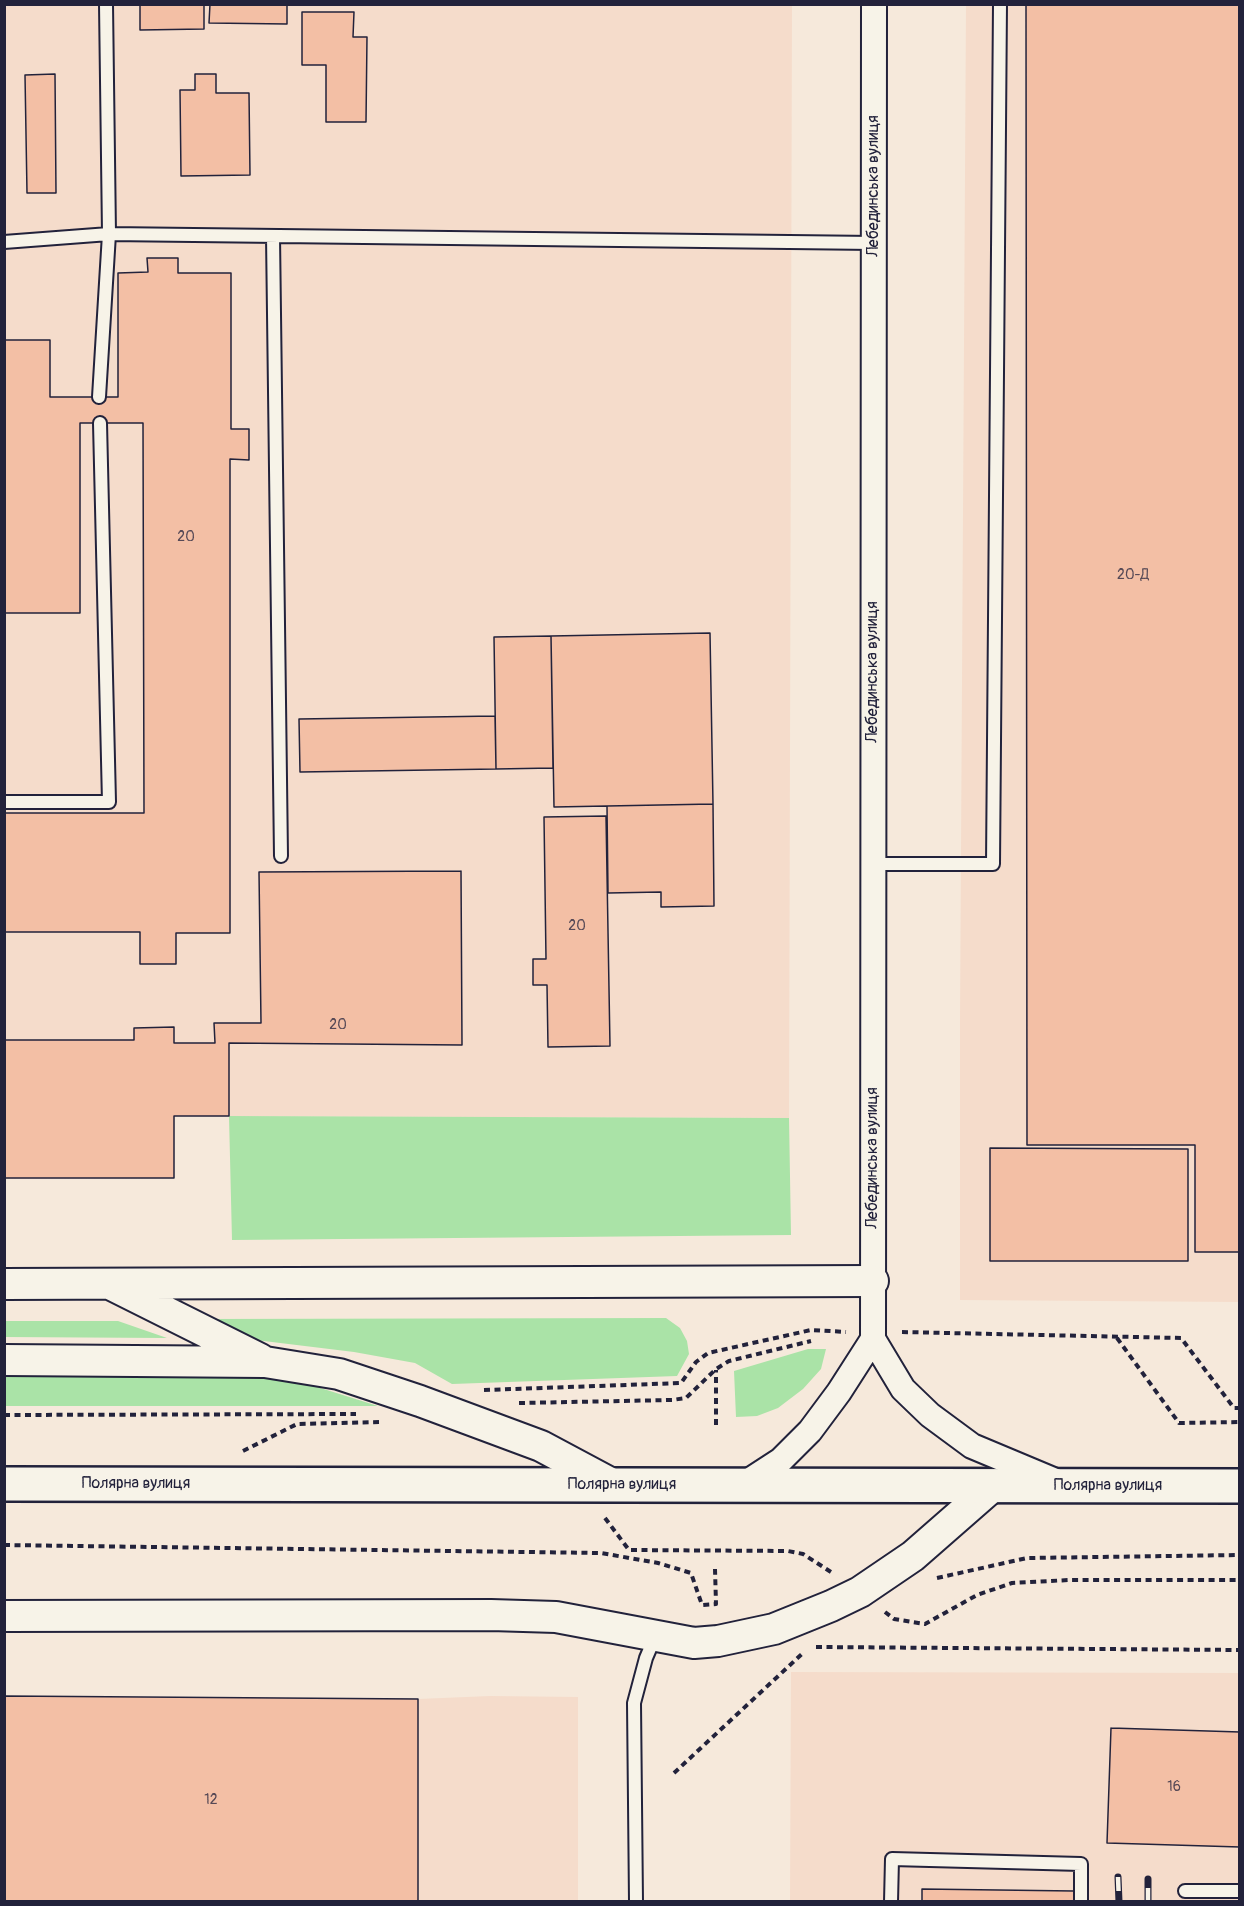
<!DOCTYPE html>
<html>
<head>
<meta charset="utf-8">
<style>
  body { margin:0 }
  #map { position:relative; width:1244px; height:1906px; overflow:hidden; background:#f6e9db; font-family:Pangolin,sans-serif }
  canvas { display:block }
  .frame { position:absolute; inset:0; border:6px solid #22223b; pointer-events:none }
</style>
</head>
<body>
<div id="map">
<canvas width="1244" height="1906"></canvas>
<div class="frame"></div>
</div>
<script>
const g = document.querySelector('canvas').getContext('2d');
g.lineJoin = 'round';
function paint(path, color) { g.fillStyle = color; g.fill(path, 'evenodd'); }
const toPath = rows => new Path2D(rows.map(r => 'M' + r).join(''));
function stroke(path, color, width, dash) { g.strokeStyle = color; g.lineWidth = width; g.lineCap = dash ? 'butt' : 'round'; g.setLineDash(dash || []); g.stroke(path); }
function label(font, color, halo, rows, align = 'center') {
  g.font = font + ' Pangolin,sans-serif'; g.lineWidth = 4.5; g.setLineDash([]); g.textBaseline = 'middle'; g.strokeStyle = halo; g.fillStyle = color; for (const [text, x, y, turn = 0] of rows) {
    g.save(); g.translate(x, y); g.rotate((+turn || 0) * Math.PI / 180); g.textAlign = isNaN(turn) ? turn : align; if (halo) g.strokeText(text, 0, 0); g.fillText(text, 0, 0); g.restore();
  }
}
paint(toPath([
  [4,5,792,5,789,1118,175,1116,174,1178,5,1179],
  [966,5,1239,5,1239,1302,960,1300,960,1020],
  [791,1672,1239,1673,1239,1901,790,1902],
  [5,1696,418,1699,490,1696,578,1697,578,1901,5,1902]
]), '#f5dccb');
paint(toPath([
  [229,1116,789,1118,791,1235,232,1240],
  [666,1318,680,1328,687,1341,689,1354,677,1376,452,1384,415,1363,354,1352,231,1337,207,1319],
  [5,1321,118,1321,167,1338,5,1337],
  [808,1349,826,1349,821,1369,803,1389,778,1408,757,1416,736,1417,734,1371],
  [5,1376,260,1377,314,1386,378,1406,5,1406]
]), '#aae3a7');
const building = toPath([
  [140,4,204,4,204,29,140,30,140,4],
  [210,4,287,4,287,24,209,23,210,4],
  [1026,4,1240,4,1240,1252,1195,1252,1195,1145,1027,1145,1026,4],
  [302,12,354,12,353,37,367,37,366,122,326,122,326,65,302,65,302,12],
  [55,74,56,193,27,193,25,75,55,74],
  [195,74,216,74,216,93,249,93,250,175,181,176,180,90,195,90,195,74],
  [147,258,178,258,178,273,231,273,231,429,249,429,249,460,230,459,230,933,176,933,176,964,140,964,140,932,4,932,4,813,144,813,143,423,80,423,80,613,4,613,4,340,50,340,50,397,118,397,118,273,148,272,147,258],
  [710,633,713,804,554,807,551,636,710,633],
  [551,636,553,768,496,769,494,637,551,636],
  [495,716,496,769,300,772,299,719,495,716],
  [713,804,714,906,661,907,661,892,608,893,607,806,713,804],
  [606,816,610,1046,548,1047,547,985,533,985,533,959,546,959,544,817,606,816],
  [461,871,462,1045,229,1043,229,1116,174,1116,174,1178,4,1178,4,1040,134,1040,134,1028,174,1027,174,1043,215,1043,214,1023,261,1023,259,872,461,871],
  [990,1148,1188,1149,1188,1261,990,1261,990,1148],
  [4,1696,418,1699,418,1902,4,1902,4,1696],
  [1111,1728,1240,1732,1240,1847,1107,1843,1111,1728],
  [922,1889,1074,1891,1074,1902,922,1902,922,1889]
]);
paint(building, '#f3bfa5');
stroke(building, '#22223b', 1.5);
const service = toPath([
  [273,236,281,856],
  [4,242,109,234,874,243],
  [99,397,109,234,106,4],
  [4,802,109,802,100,423],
  [873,864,993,864,1000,4],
  [1185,1891,1240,1891],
  [636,1902,634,1703,646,1658,655,1637],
  [891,1902,892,1859,1081,1864,1081,1902]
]);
const minor = toPath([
  [874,4,873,1339,903,1389,930,1415,972,1446,1058,1482],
  [741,1486,781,1460,810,1431,839,1392,873,1339]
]);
const tertiary = toPath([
  [4,1284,873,1281],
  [112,1285,260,1359],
  [4,1360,265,1362,339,1374,420,1401,541,1446,614,1485],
  [4,1616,491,1615,556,1617,694,1643,718,1641,774,1629,831,1606,860,1592,913,1556,993,1486]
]);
const secondary = toPath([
  [4,1484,1240,1486]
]);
stroke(service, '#22223b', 16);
stroke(minor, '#22223b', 28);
stroke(tertiary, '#22223b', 34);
stroke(secondary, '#22223b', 38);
stroke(toPath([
  [902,1332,1181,1338,1234,1408,1240,1408],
  [1117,1338,1179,1423,1240,1422],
  [484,1390,681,1383,696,1362,708,1353,811,1330,846,1332],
  [519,1403,672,1400,686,1398,716,1369,729,1361,811,1341],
  [4,1415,356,1414],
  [716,1425,716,1370],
  [243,1451,297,1424,379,1422],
  [605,1518,629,1550,788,1551,803,1554,831,1572],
  [4,1545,601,1553,658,1563,691,1573,702,1605,716,1604,715,1569],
  [937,1578,1027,1558,1240,1555],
  [885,1612,894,1619,925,1624,977,1595,1012,1583,1069,1580,1240,1580],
  [816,1647,1240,1650],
  [674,1773,804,1652]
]), '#22223b', 4, [6, 4.5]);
stroke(service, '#f7f3e8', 12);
stroke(minor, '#f7f3e8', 24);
stroke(tertiary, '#f7f3e8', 30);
stroke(secondary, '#f7f3e8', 33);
const rail = toPath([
  [1118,1877,1119,1902],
  [1148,1902,1148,1879]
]);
stroke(rail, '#22223b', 7);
stroke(rail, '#f7f3e8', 4.5, [14]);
label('14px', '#564956', null, [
  ["20",186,537],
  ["20-Д",1133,575],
  ["20",577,926],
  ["20",338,1025],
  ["16",1174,1787],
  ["12",211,1800]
]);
label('16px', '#22223b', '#f7f3e8', [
  ["Лебединська вулиця",874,186,-90],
  ["Лебединська вулиця",873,672,-90],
  ["Лебединська вулиця",873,1158,-90],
  ["Полярна вулиця",136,1484],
  ["Полярна вулиця",622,1485],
  ["Полярна вулиця",1108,1486]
]);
</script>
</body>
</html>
